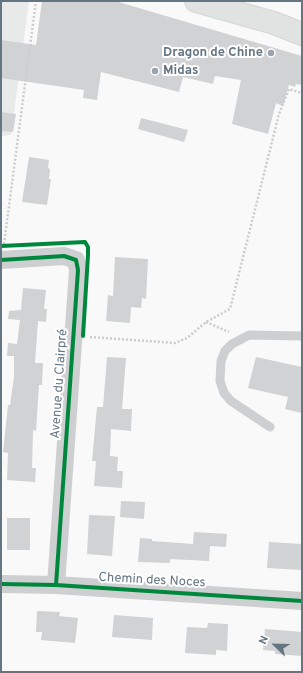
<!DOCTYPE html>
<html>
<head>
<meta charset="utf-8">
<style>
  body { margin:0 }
  #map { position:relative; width:303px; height:673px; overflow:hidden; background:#f9f9f9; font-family:Overpass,sans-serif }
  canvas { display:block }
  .frame { position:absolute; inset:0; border:2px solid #657683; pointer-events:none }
  .north { position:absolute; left:255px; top:625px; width:40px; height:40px; -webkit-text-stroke:3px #fff; paint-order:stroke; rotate:293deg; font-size:11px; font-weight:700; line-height:16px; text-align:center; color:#657683 }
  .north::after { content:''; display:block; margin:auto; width:14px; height:18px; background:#657683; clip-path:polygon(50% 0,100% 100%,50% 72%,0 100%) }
</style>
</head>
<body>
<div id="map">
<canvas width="303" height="673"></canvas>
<div class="frame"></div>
<div class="north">N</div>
</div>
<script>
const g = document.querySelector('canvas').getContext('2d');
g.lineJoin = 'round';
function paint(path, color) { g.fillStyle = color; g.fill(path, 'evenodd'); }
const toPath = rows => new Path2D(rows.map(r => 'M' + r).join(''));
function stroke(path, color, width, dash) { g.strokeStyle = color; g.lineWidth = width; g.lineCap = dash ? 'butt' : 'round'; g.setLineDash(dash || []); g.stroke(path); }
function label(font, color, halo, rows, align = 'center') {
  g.font = font + ' Overpass,sans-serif'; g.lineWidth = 4; g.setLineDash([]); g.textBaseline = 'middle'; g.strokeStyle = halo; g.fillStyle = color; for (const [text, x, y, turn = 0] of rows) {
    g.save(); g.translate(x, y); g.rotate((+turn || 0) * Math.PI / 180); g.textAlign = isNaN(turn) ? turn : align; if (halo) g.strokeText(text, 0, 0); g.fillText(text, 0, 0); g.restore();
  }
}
paint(toPath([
  [1,1,29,1,11,135,1,136]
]), '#e8e9e9');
paint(toPath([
  [42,1,115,1,302,56,302,85,296,84,295,87,289,85,283,106,276,103,268,134,232,124,241,80,215,76,213,84,183,77,179,92,101,72,97,100,83,98,84,90,1,78,1,40,36,45],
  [1,112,16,114,13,132,1,131],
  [141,118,188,130,184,142,138,129],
  [29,157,49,160,48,167,50,170,49,179,51,179,47,205,22,202],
  [115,257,148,259,146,299,142,298,141,308,131,307,130,323,106,321,108,295,113,296],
  [23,288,46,290,44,309,47,309,46,322,38,321,35,363,43,363,42,385,39,385,36,431,33,430,32,468,36,468,35,482,7,480,8,453,3,452,8,405,10,405,14,377,14,356,7,356,8,343,17,344,20,320,8,319,9,311,21,310],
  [107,357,126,358,122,409,132,409,131,431,111,429,110,456,118,457,117,471,123,471,122,488,94,486,96,461,92,461,97,407,103,407],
  [256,357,302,367,302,413,285,409,288,397,248,388],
  [121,501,145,502,144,519,120,517],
  [89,515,115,516,112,556,87,554],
  [7,518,30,518,30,550,7,550],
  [194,532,227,534,226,547,210,546,209,561,170,559,170,563,138,562,140,538,152,539,152,541,193,544],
  [269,542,302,544,302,570,267,568],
  [37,611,60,612,59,616,78,618,75,643,41,640,42,632,36,632],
  [114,615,153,618,152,640,112,637],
  [208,623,228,624,227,651,216,650,216,655,185,653,187,627,207,628],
  [265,629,302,632,302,656,275,654,275,651,263,650]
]), '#d0d2d3');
const primary = toPath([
  [196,1,274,23,302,34]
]);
stroke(primary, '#d5d6d7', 24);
stroke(toPath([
  [4,244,36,1],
  [206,322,229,332],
  [90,337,175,343,187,338,206,322,230,309,279,114,289,89,302,93]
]), '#cbcccd', 2.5, [2, 2]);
stroke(toPath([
  [270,427,231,401,224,393,220,381,221,361,225,351,232,344,249,335,302,336]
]), '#cecfd0', 9);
stroke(toPath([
  [1,260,64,256,76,260,78,270,56,585],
  [1,584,56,585,302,601]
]), '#cecfd0', 18);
stroke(primary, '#e1e2e2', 22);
stroke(toPath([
  [1,246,85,242,88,247,88,255,83,336],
  [1,260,64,256,76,260,78,270,56,585],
  [1,584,56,585,302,601]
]), '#00873e', 4);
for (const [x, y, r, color] of [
  [271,53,4,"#99a4ac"],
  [155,71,4,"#99a4ac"]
]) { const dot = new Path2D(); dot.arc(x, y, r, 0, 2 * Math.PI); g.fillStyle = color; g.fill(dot); stroke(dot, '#fff', 1.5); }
label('bold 13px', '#657683', '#fff', [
  ["Dragon de Chine",263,53],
  ["Midas",163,71,"left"]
], 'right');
label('13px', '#657683', '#fff', [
  ["Avenue du Clairpré",60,384,-86],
  ["Chemin des Noces",152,581,3]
]);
</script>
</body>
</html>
